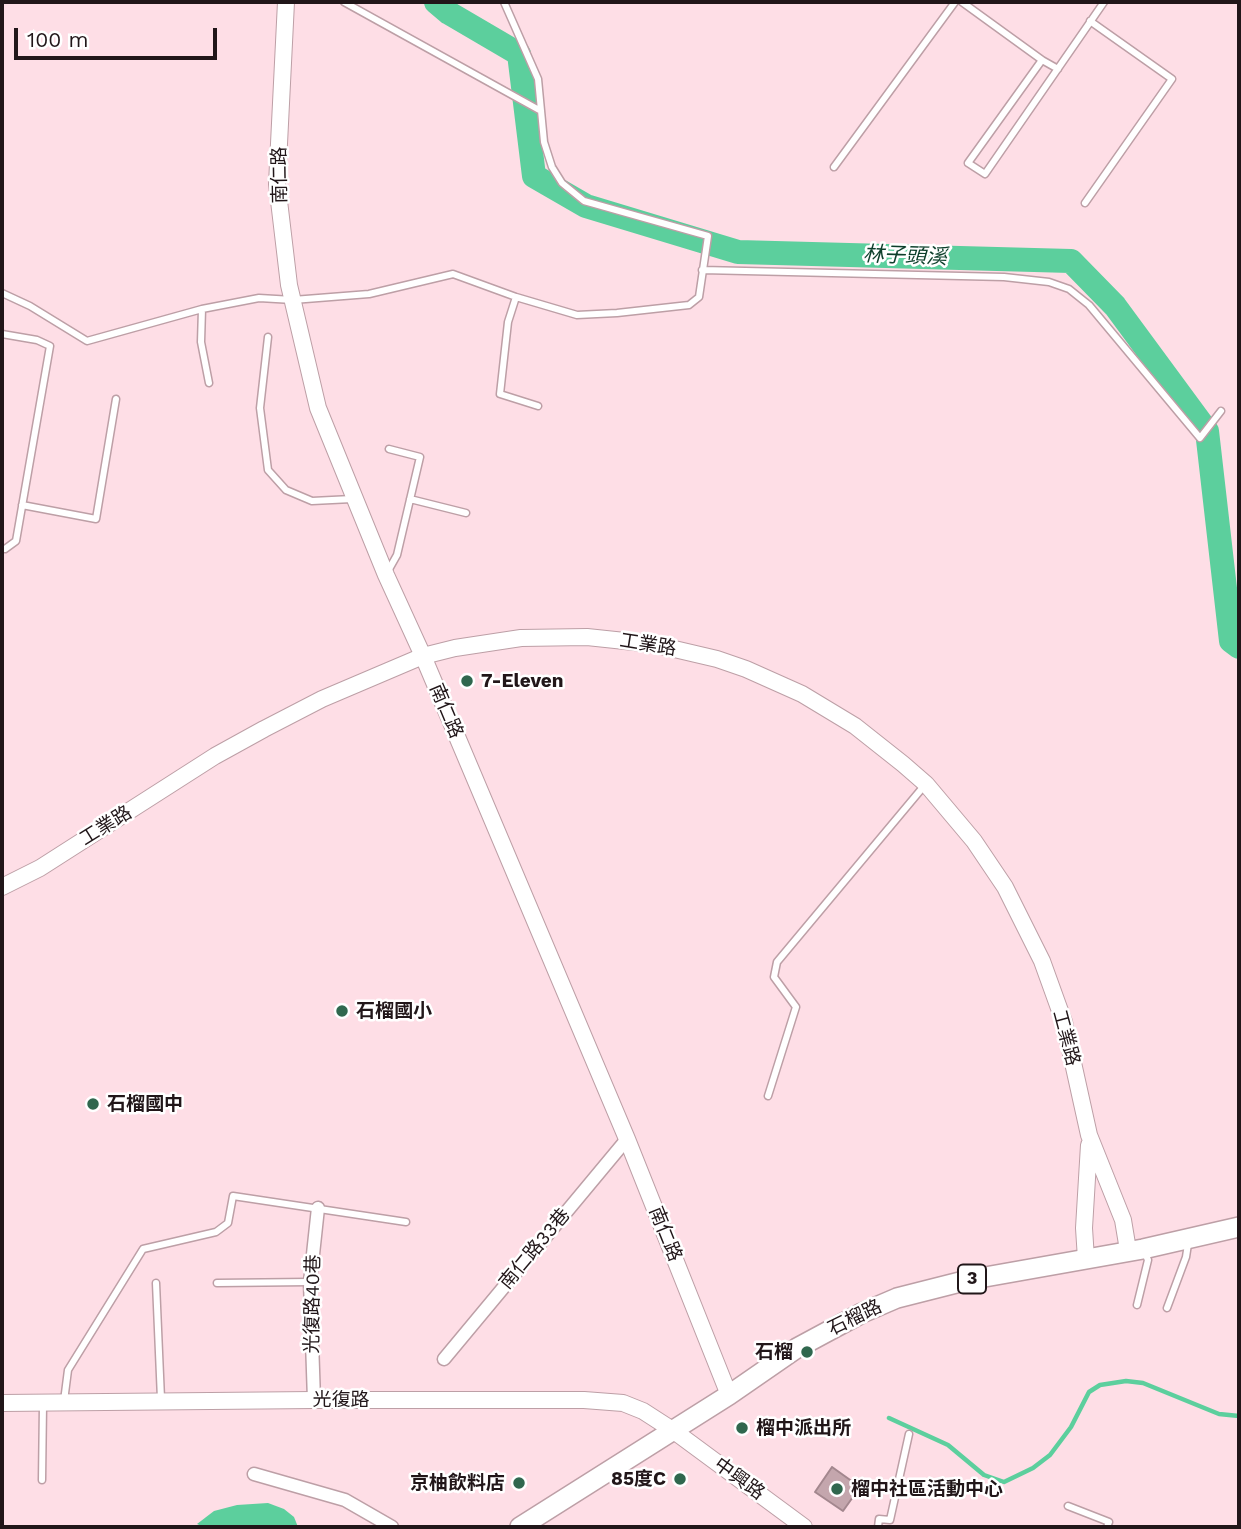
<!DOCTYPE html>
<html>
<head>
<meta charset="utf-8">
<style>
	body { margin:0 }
	#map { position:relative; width:1241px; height:1529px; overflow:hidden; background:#fedee6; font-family:"Work Sans",sans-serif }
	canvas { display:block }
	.frame { position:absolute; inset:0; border:4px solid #211619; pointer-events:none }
	.scale { position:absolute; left:14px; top:28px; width:203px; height:32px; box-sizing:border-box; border:4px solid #211619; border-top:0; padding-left:9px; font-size:21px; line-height:24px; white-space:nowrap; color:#211619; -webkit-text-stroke:5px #fff; paint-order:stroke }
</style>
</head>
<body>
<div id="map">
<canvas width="1241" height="1529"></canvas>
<div class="frame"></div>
<div class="scale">100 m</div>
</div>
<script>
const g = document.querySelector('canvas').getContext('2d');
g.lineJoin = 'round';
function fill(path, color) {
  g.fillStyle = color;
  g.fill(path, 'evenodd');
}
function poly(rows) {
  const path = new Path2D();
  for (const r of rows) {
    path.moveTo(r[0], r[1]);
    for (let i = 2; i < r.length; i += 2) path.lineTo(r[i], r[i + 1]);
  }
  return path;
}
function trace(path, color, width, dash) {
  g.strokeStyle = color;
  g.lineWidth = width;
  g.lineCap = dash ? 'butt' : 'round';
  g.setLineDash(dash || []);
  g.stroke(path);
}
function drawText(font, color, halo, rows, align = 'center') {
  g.font = font + ' "Work Sans","Noto Sans TC",sans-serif';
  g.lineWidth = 5;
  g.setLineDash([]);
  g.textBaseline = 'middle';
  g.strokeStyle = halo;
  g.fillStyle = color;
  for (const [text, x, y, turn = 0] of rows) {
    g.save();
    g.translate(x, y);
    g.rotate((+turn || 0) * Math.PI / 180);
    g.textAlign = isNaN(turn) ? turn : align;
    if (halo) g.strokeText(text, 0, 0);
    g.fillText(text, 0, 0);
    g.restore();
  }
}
const water = poly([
	[268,1503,284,1509,294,1517,298,1527,204,1527,197,1524,214,1511,237,1505]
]);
const stream = poly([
	[889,1418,948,1445,984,1475,1004,1482,1033,1468,1050,1455,1071,1427,1089,1392,1100,1385,1126,1381,1143,1383,1219,1414,1239,1416]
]);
const river = poly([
	[436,2,449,13,519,54,534,176,586,206,738,252,1071,261,1115,306,1207,431,1231,641,1239,647]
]);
const building = poly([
	[832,1467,860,1487,843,1511,815,1492,832,1467]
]);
const service = poly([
	[344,2,541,111],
	[962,2,1042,60],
	[1058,69,1042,60,968,163,985,174,1104,2],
	[834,167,955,2],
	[1085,203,1172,79,1090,21],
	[702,270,1004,277,1049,282,1069,289,1089,305,1200,438,1221,411],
	[2,293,30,306,87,341,202,309,259,298,293,300,369,294,453,274,516,297,577,315,617,313,689,305,699,297,708,236,584,201,562,183,552,167,544,142,538,79,504,2],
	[516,297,508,322,500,394,538,406],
	[202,309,201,342,209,383],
	[2,334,37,340,50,346,16,541,5,549,2,549],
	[268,337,260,408,268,470,286,490,312,501,352,499],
	[410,499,466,513],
	[22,505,96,519,116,399],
	[388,571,397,555,420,457,389,449],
	[768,1096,796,1007,774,977,777,962,924,786],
	[156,1283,161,1399],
	[217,1283,310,1282],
	[1137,1305,1148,1260,1145,1253],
	[1167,1308,1186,1257,1188,1244],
	[64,1401,68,1370,143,1249,216,1232,228,1223,233,1196,406,1222],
	[42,1480,43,1405],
	[1068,1506,1109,1522,1107,1527],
	[878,1527,879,1519,890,1520,909,1434]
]);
const minor = poly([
	[444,1359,627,1139],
	[314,1400,310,1282,318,1208],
	[254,1474,345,1500,392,1527]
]);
const tertiary = poly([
	[286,2,277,184,289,285,318,408,386,575,423,656,627,1139,729,1395],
	[2,887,40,868,215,756,264,729,322,699,423,656,455,648,521,638,587,637,653,644,717,659,746,669,802,694,855,726,903,764,926,784,974,841,1005,887,1042,961,1064,1022,1089,1135,1123,1220,1128,1250],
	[1086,1259,1084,1228,1089,1145],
	[2,1403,314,1400,584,1400,623,1403,643,1411,674,1431,804,1527]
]);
const primary = poly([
	[520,1527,729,1395,797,1348,862,1313,897,1298,968,1280,1143,1249,1239,1227]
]);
const markers = [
	[467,681,7,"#30674e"],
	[342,1011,7,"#30674e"],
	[93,1104,7,"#30674e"],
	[807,1352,7,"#30674e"],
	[742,1428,7,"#30674e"],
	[680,1479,7,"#30674e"],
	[519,1483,7,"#30674e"],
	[837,1489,7,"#30674e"]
];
const shields = [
	[972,1279,28]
];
const shieldNames = [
	["3",972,1279]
];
const streetNames = [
	["南仁路",280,175,-91],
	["工業路",648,645,9],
	["南仁路",446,711,67],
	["工業路",106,826,-32],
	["工業路",1066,1038,75],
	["南仁路",665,1234,68],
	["南仁路33巷",535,1249,-50],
	["光復路40巷",313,1304,-89],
	["石榴路",855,1318,-26],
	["光復路",341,1400],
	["中興路",739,1479,36]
];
const poiNames = [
	["7-Eleven",481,681],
	["石榴國小",356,1011],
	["石榴國中",107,1104],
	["石榴",793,1352,"right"],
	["榴中派出所",756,1428],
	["85度C",666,1479,"right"],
	["京柚飲料店",505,1483,"right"],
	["榴中社區活動中心",851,1489]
];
const waterNames = [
	["林子頭溪",905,256,2]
];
fill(water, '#5ccf9d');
trace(stream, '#5ccf9d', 4.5);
trace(river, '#5ccf9d', 24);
fill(building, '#c4a6ad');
trace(building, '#a3878e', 2);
trace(service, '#bd9fa6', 9);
trace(minor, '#bd9fa6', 15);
trace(tertiary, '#bd9fa6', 18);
trace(primary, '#bd9fa6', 22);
trace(service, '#fff', 6);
trace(minor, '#fff', 12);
trace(tertiary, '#fff', 16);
trace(primary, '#fff', 19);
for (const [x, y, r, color] of markers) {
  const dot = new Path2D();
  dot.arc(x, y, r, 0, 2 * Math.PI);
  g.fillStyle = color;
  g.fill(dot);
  trace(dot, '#fff', 2.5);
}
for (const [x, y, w] of shields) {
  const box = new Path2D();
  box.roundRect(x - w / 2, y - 14.5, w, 29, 5);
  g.fillStyle = '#fff';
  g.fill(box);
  trace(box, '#211619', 2);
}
drawText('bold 18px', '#211619', null, shieldNames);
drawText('19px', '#211619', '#fff', streetNames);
drawText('bold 19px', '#211619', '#fff', poiNames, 'left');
drawText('italic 21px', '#0d3f2b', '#fff', waterNames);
</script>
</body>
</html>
